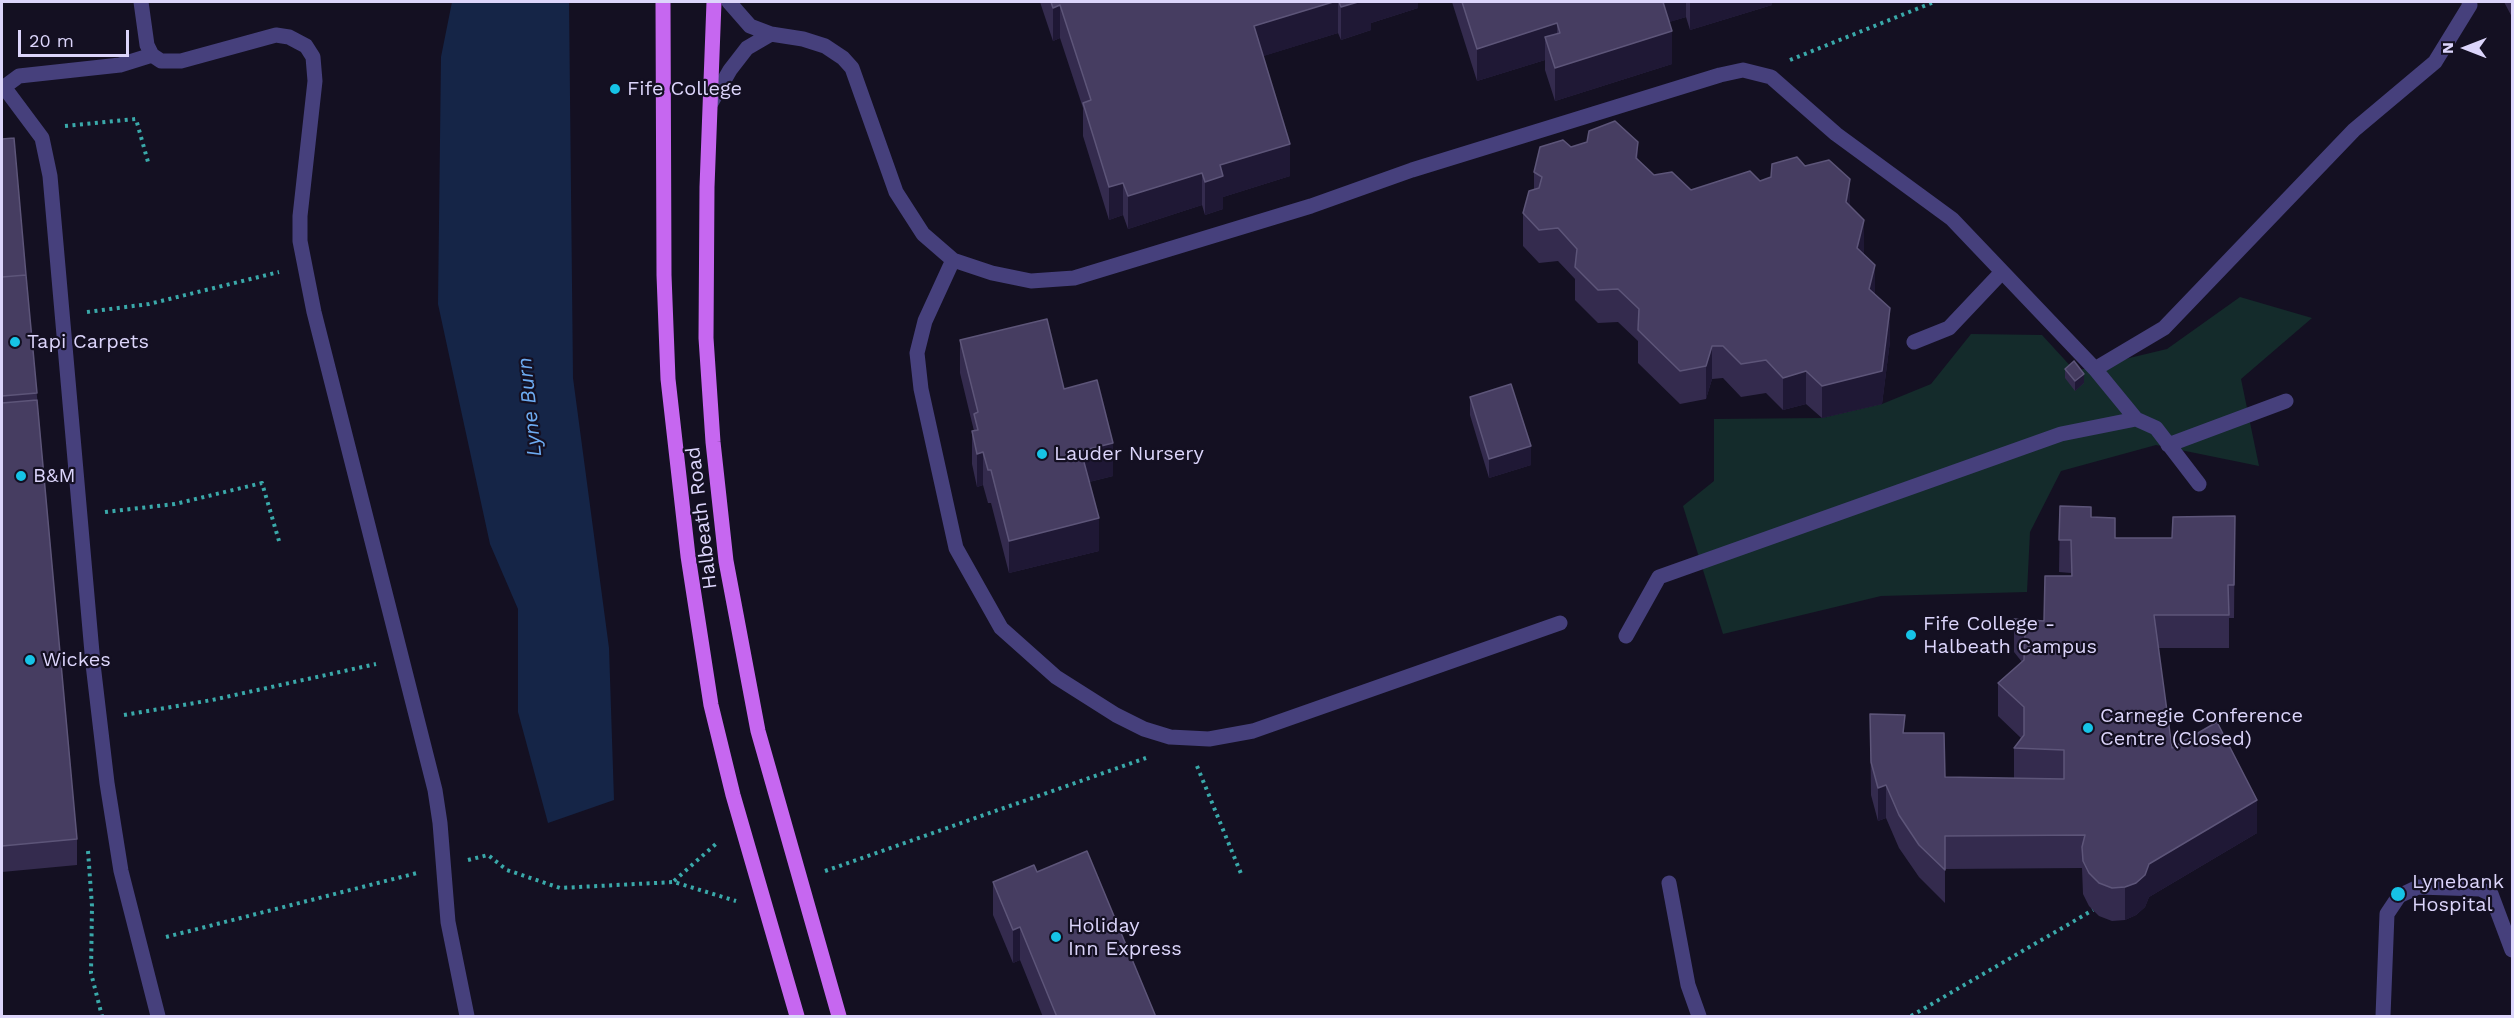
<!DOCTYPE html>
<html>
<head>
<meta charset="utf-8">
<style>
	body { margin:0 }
	#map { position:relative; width:2514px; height:1018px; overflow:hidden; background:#141022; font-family:"Work Sans",sans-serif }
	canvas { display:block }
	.frame { position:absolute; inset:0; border:3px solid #dcd5fb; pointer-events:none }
	.north { position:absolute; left:2436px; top:18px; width:60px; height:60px; -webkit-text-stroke:4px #141022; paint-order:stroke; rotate:270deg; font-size:16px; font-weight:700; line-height:24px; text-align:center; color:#dcd5fb }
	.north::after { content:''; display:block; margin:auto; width:21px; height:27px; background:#dcd5fb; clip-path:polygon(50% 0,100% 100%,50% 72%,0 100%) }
	.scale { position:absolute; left:18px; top:30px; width:111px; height:27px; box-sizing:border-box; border:3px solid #dcd5fb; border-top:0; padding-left:8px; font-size:18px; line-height:21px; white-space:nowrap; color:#dcd5fb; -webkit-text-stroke:4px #141022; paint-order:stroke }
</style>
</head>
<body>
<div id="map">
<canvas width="2514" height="1018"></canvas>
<div class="frame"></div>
<div class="north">N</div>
<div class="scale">20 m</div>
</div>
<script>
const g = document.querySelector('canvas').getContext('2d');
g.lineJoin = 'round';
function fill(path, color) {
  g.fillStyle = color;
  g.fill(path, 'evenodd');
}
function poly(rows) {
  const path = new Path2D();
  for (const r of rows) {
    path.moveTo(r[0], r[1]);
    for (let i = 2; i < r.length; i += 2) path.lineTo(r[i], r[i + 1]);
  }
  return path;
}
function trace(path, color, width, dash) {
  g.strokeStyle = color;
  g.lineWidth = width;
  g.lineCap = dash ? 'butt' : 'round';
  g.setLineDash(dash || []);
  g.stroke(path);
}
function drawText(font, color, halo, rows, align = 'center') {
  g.font = font + ' "Work Sans",sans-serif';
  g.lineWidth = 4.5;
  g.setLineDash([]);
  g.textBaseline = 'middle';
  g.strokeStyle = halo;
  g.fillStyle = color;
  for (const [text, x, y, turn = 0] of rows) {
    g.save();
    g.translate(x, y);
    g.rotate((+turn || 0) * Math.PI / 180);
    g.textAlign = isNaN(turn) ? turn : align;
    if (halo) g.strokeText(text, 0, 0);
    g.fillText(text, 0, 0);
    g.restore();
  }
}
const green = poly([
	[2240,297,2312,318,2241,379,2259,466,2156,445,2061,471,2030,532,2027,592,1881,596,1723,634,1683,506,1714,481,1714,419,1822,418,1882,404,1931,384,1971,334,2042,335,2075,371,2167,349]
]);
const water = poly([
	[452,2,569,2,573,378,609,648,614,800,548,823,518,712,518,609,490,544,438,304,441,57]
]);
const path = poly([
	[1790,60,1934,2],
	[65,126,136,119,148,162],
	[87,312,149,304,279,272],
	[105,512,175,504,262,483,279,541],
	[124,715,212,700,376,664],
	[1197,766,1242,876],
	[88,851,92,906,91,973,102,1016],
	[468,860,488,855,507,870,560,888,674,882,736,901],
	[825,871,1146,758],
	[674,881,718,842],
	[166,937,417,873],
	[1911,1016,2093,910]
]);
const service = poly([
	[141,2,147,45,152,55,161,61,181,61,276,35,289,37,306,46,313,57,315,81,300,216,300,241,314,312,435,790,440,823,448,922,467,1016],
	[729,2,750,26,771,34,803,39,825,46,843,58,852,68,896,192,923,234,953,260,992,273,1031,281,1074,278,1311,206,1412,170,1720,75,1743,70,1771,77,1836,134,1952,219,2095,369,2136,419],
	[152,55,120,65,19,76,4,87,42,138,50,176,93,664,107,783,121,871,158,1016],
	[711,103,730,70,747,48,771,34],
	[953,260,925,321,917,353,921,389,956,548,1001,628,1056,677,1116,715,1144,729,1170,737,1209,739,1253,731,1560,623],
	[1914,342,1949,328,2001,273],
	[2095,369,2164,328,2354,130,2435,62,2470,5,2469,2],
	[2168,445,2286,401],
	[1626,636,1659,577,2061,434,2136,419,2156,428,2199,484],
	[1669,883,1688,985,1699,1016],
	[2383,1016,2387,914,2399,896,2418,887,2480,889,2491,894,2512,950]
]);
const primary = poly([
	[663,2,664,275,668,379,688,556,711,705,733,795,797,1016],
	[714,2,707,187,706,338,713,442,726,561,758,731,839,1016]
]);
const wall = poly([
	[1040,2,1418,2,1418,8,1371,23,1371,30,1341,40,1338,33,1263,56,1290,176,1223,197,1223,209,1205,215,1202,205,1128,229,1123,215,1109,220,1083,136,1083,108,1060,38,1053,41],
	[1452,2,1772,2,1772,5,1690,30,1686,17,1669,22,1672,64,1555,101,1545,70,1545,60,1477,81],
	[2504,2,2512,2,2512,17],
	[2,139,26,275,77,839,77,865,2,872],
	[1571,147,1638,160,1654,175,1691,190,1760,181,1805,166,1850,206,1864,253,1864,254,1875,295,1890,341,1882,404,1822,418,1806,404,1783,410,1766,393,1741,397,1723,378,1712,379,1706,399,1680,404,1638,363,1638,341,1618,322,1598,323,1575,300,1575,279,1558,261,1539,263,1523,246,1523,213,1534,189,1534,172],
	[960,340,1064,389,1113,476,1089,482,1099,551,1009,573,991,503,988,503,983,485,977,487,972,464,972,431,974,431,960,373],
	[2065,369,2084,383,2075,391,2065,378],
	[1470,397,1531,465,1489,478,1470,415],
	[2060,506,2091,517,2115,538,2172,538,2235,516,2234,618,2229,618,2229,648,2158,648,2172,748,2257,833,2149,897,2145,907,2136,915,2125,920,2112,921,2099,916,2089,906,2083,894,2082,868,1945,869,1945,903,1919,877,1899,848,1886,818,1878,821,1871,795,1870,714,1905,733,1945,777,2014,778,2014,748,2021,738,1998,716,1998,683,2022,662,2014,652,2014,619,2044,621,2071,576,2071,573,2059,572],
	[1037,872,1156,1017,1043,1017,1020,960,1013,963,993,915,993,882]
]);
const shadedWall = poly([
	[1333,2,1338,2,1338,33,1254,59,1254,26],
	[1358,2,1418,2,1418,8,1371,23,1371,30,1341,40,1341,7],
	[1660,2,1686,2,1686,17,1660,25],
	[1690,2,1772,2,1772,5,1690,30],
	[1060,5,1060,38,1053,41,1053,8],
	[1557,23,1557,56,1545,37,1545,60,1477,81,1477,49],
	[1672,31,1672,64,1555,101,1555,68],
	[1638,142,1638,175,1636,158],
	[1290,144,1290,176,1223,197,1223,209,1205,215,1205,182,1220,165],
	[1202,173,1202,205,1128,229,1128,196],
	[1850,179,1850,212,1846,202],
	[1123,183,1123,215,1109,220,1109,187],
	[1864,220,1864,253,1857,281,1857,248],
	[1875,265,1875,298,1869,289],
	[1890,308,1890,341,1882,404,1822,418,1822,386],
	[1712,346,1712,379,1706,399,1706,366],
	[1806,371,1806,404,1783,410,1783,378],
	[2084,374,2084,383,2075,391,2075,381],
	[1113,443,1113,476,1081,484,1081,451],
	[1531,446,1531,465,1489,478,1489,459],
	[983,452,983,485,977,487,977,454],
	[1099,518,1099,551,1009,573,1009,541],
	[1886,785,1886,818,1878,821,1878,788],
	[2257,800,2257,833,2149,897,2145,907,2136,915,2125,920,2125,887,2149,864],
	[1020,927,1020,960,1013,963,1013,930]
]);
const building = poly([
	[1051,2,1333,2,1254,26,1290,144,1220,165,1223,176,1205,182,1202,173,1128,196,1123,183,1109,187,1083,103,1091,100,1060,5,1053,8,1051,2],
	[1339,2,1358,2,1341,7,1339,2],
	[1462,2,1663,2,1672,31,1555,68,1545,37,1560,33,1557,23,1477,49,1462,2],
	[1615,121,1638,142,1636,158,1654,175,1672,172,1691,190,1750,171,1760,181,1771,177,1772,164,1797,157,1805,166,1829,160,1850,179,1846,202,1864,220,1857,248,1875,265,1869,289,1890,308,1882,371,1822,386,1806,371,1783,378,1766,360,1741,364,1723,346,1712,346,1706,366,1680,371,1638,330,1639,309,1618,289,1598,290,1575,267,1577,249,1558,228,1539,230,1523,213,1529,191,1539,188,1542,177,1534,172,1540,147,1563,140,1571,147,1587,142,1589,131,1615,121],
	[14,138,26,275,2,277,2,139,14,138],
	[26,275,37,393,2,396,2,277,26,275],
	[1047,319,1064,389,1097,380,1113,443,1081,451,1099,518,1009,541,991,470,988,470,983,452,977,454,972,431,978,430,974,414,978,412,960,340,1047,319],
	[2074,361,2084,374,2075,381,2065,369,2074,361],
	[1511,384,1531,446,1489,459,1470,397,1511,384],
	[37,400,77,839,2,846,2,403,37,400],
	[2060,506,2091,507,2091,517,2115,518,2115,538,2172,538,2173,517,2235,516,2234,585,2228,585,2229,615,2154,615,2172,748,2217,722,2257,800,2149,864,2145,875,2136,883,2125,887,2112,888,2099,883,2089,873,2083,861,2082,847,2085,835,1945,836,1945,870,1919,845,1899,815,1886,785,1878,788,1871,762,1870,714,1905,715,1903,733,1944,733,1945,777,2064,779,2064,750,2014,748,2024,735,2024,707,1998,683,2024,660,2025,634,2014,619,2044,621,2045,576,2072,576,2071,540,2059,540,2060,506],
	[1087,851,1156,1017,1057,1017,1020,927,1013,930,993,882,1034,865,1037,872,1087,851]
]);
const markers = [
	[615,89,6,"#16c3e6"],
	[15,342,6,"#16c3e6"],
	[1042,454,6,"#16c3e6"],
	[21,476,6,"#16c3e6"],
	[1911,635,6,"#16c3e6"],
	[30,660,6,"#16c3e6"],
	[2088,728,6,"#16c3e6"],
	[2398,894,8,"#16c3e6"],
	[1056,937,6,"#16c3e6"]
];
const poiNames = [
	["Fife College",627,89],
	["Tapi Carpets",27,342],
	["Lauder Nursery",1054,454],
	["B&M",33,476],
	["Fife College -",1923,624],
	["Halbeath Campus",1923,647],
	["Wickes",42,660],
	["Carnegie Conference",2100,716],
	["Centre (Closed)",2100,739],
	["Lynebank",2412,882],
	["Hospital",2412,905],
	["Holiday",1068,926],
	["Inn Express",1068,949]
];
const streetNames = [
	["Halbeath Road",702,518,-97]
];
const waterNames = [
	["Lyne Burn",530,407,-96]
];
fill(green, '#142b2b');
fill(water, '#152547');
trace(path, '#3aa9aa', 4, [3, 4.5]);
trace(service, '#46407c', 15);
trace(primary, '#c667f0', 15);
fill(wall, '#342b4e');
fill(shadedWall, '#1f1835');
fill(building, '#463d61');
trace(building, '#5d5579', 1.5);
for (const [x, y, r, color] of markers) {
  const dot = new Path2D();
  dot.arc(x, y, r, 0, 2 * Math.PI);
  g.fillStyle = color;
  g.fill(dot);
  trace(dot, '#141022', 2);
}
drawText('20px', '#dcd5fb', '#141022', poiNames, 'left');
drawText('20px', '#dcd5fb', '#141022', streetNames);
drawText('italic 21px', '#6dabf1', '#141022', waterNames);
</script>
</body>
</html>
